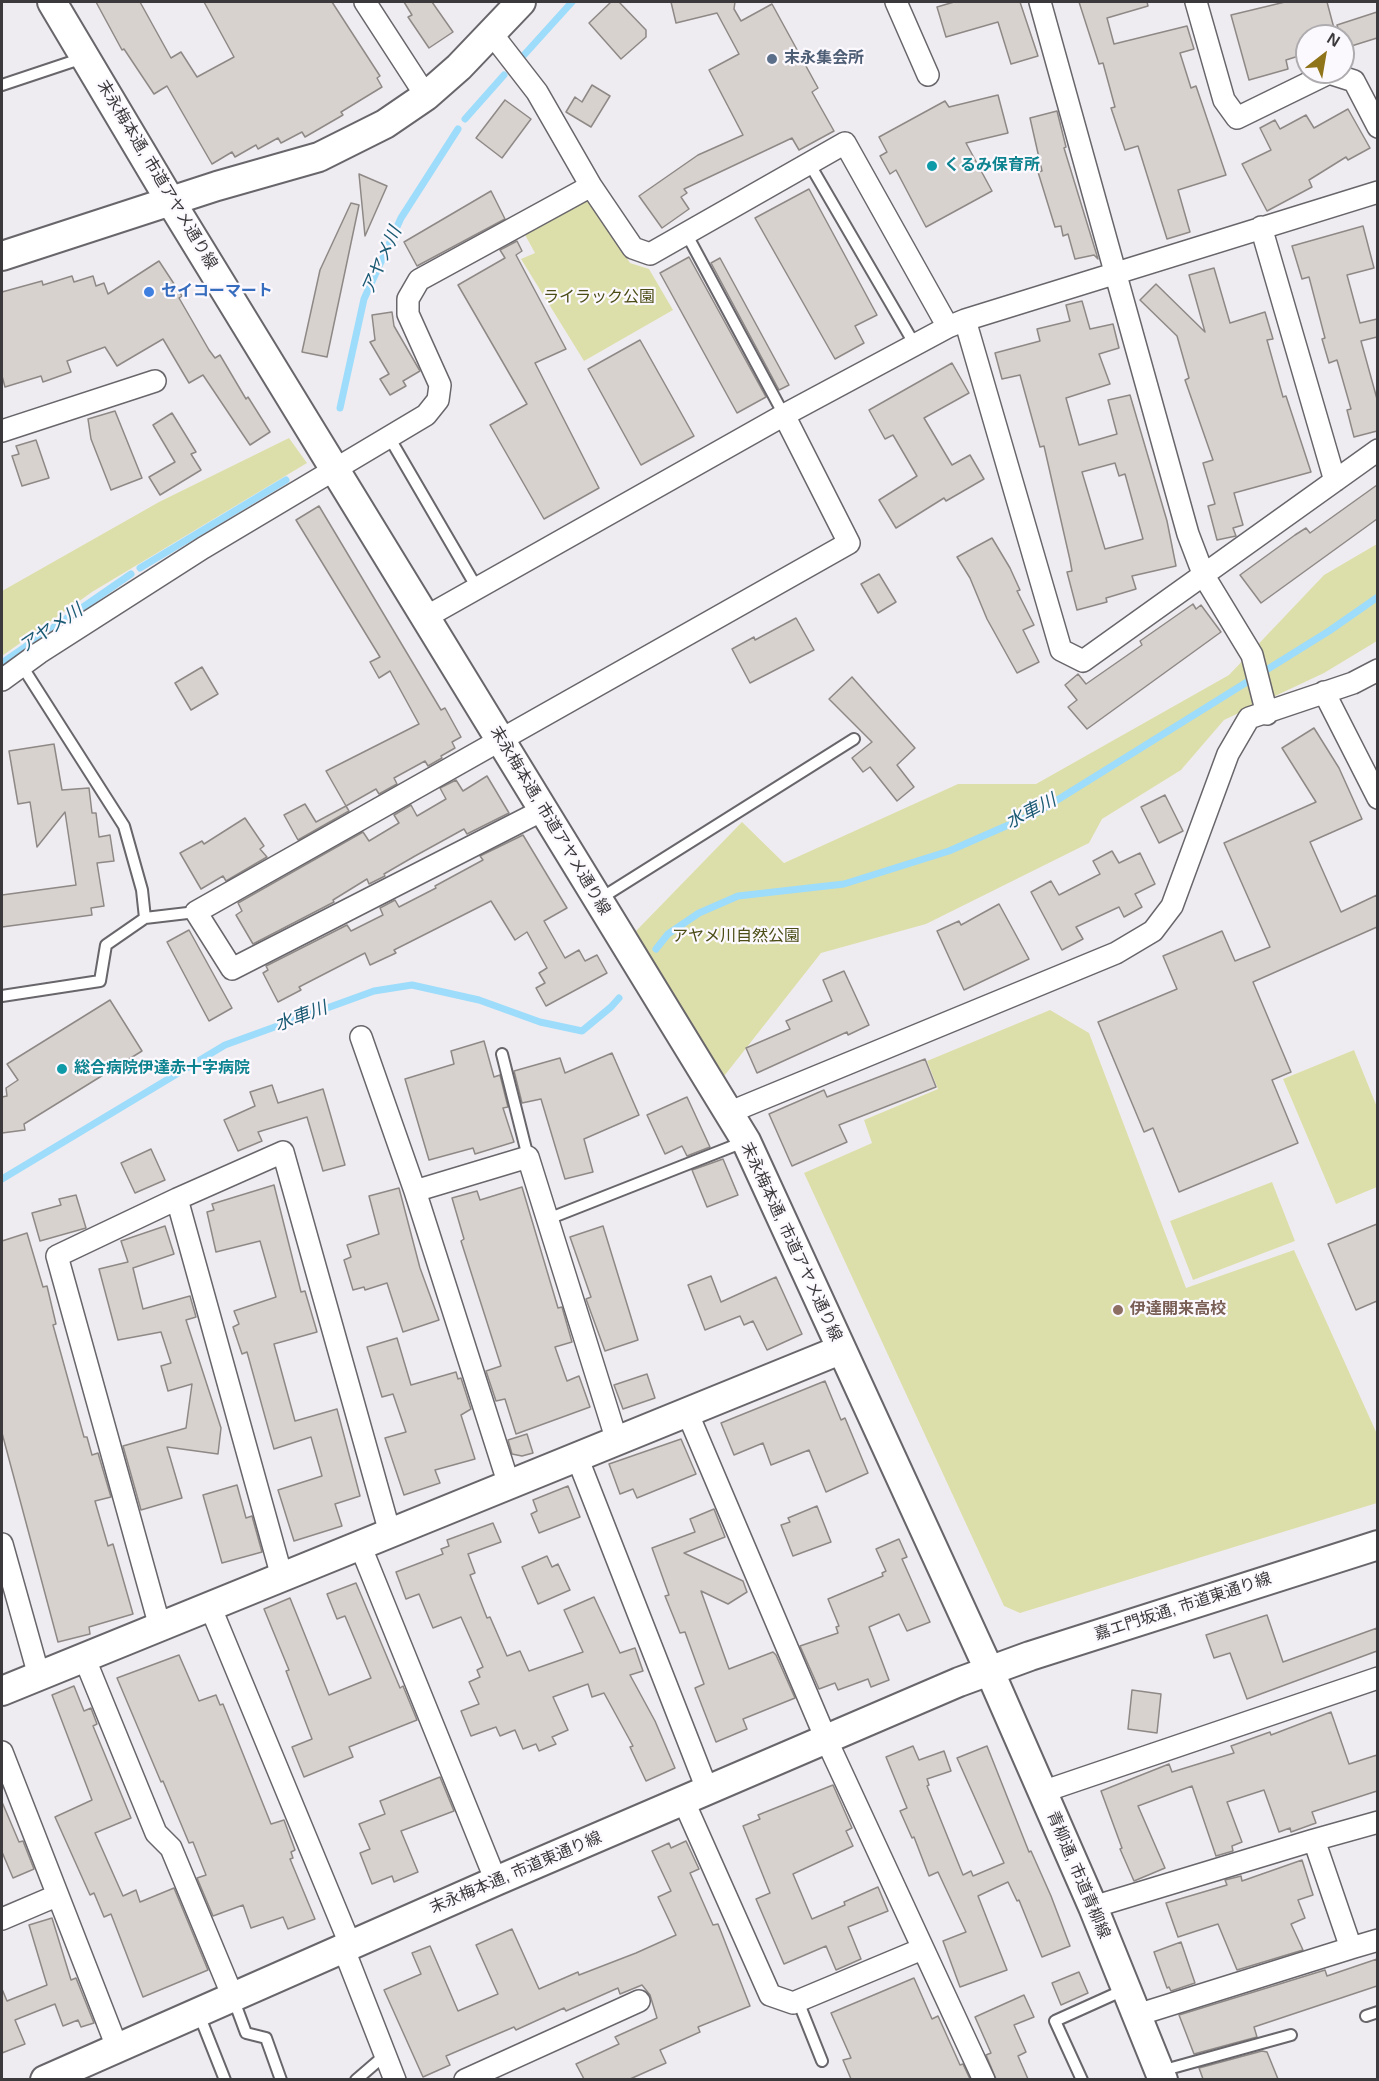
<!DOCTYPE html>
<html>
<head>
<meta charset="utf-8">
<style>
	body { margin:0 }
	#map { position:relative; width:1379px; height:2081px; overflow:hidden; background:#efecf1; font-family:Helvetica,sans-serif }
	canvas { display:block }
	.frame { position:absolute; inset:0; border:3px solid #3b393b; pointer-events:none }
	.north { position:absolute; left:1295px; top:24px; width:60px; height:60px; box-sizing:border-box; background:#fcf9fe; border:2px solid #afacb0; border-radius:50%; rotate:31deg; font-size:16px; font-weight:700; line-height:24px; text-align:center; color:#3b393b }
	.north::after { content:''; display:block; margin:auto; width:21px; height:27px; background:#90741a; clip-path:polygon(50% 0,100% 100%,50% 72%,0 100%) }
</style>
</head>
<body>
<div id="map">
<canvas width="1379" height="2081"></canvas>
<div class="frame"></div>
<div class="north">N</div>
</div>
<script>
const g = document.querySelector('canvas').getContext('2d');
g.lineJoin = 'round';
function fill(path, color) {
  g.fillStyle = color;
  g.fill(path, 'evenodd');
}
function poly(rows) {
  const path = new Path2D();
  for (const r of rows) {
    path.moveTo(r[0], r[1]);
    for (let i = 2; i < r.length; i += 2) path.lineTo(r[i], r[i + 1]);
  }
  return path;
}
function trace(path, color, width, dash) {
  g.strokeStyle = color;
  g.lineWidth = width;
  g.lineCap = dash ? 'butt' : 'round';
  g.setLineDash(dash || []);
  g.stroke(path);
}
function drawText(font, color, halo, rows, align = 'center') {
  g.font = font + ' Helvetica,"Noto Sans JP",sans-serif';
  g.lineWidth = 4.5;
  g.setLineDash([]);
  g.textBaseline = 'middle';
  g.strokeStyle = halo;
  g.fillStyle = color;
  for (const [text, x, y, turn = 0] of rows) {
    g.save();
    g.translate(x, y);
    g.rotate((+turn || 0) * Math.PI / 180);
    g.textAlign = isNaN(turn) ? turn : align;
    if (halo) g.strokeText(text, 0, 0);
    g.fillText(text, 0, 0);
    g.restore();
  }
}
const green = poly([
	[580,200,592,203,630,263,649,269,673,310,584,361,521,259,535,253,524,233],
	[289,438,307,463,92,592,2,656,2,591,159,502],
	[1377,544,1377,641,1324,673,1224,720,1181,770,1102,819,1089,843,926,924,821,953,721,1080,636,931,742,822,784,863,958,784,1036,784,1229,675,1324,575],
	[1050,1010,1089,1033,1186,1288,1294,1250,1377,1434,1377,1503,1020,1613,1004,1606,804,1173,872,1143,864,1120,938,1089,927,1061],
	[1354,1050,1377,1107,1377,1187,1336,1204,1283,1079],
	[1272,1182,1295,1241,1193,1280,1170,1221]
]);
const stream = poly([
	[524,55,572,2],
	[465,119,504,75],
	[340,408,364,299,401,218,458,129],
	[140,568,286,480],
	[2,663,131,574],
	[656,949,668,934,699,913,738,896,844,884,949,851,1038,812,1329,631,1378,597],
	[2,1179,225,1045,374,991,412,985,479,1000,540,1022,582,1031,611,1007,619,998]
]);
const building = poly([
	[96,2,140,2,171,58,181,52,197,77,234,57,204,2,332,2,380,76,377,78,382,87,341,112,343,115,305,137,302,132,281,143,278,138,258,149,256,145,235,157,232,152,212,164,167,86,154,94,124,49,122,50,96,2],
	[404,2,432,2,453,32,429,48,408,17,412,15,404,2],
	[611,2,619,2,646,30,646,37,621,59,589,23,611,2],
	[671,2,735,2,734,9,741,21,772,4,818,88,812,92,834,131,799,150,792,138,684,189,687,193,681,197,689,209,662,228,639,196,698,155,743,135,709,70,739,54,717,13,676,23,671,2],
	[954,2,1020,2,1038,56,1011,64,998,22,946,37,937,7,954,2],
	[1079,2,1147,2,1148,6,1107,18,1114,44,1187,26,1194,49,1180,53,1191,88,1196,86,1226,175,1178,190,1190,232,1167,239,1138,146,1125,150,1111,108,1115,107,1103,63,1099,64,1079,2],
	[1285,2,1327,2,1335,32,1307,36,1307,39,1301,41,1305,54,1286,60,1288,69,1249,80,1231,15,1285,2],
	[1377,12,1377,38,1345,48,1343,36,1340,36,1337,25,1377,12],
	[592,85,610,96,591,127,566,112,575,97,582,102,592,85],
	[998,95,1008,133,966,143,992,191,926,227,896,170,890,174,880,156,887,152,879,137,945,101,949,107,998,95],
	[505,100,531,119,502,158,476,138,505,100],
	[1348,109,1370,148,1348,160,1346,157,1309,180,1312,187,1267,211,1242,164,1271,150,1260,128,1275,120,1280,129,1306,115,1314,128,1348,109],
	[1057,111,1066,147,1064,148,1098,259,1094,255,1075,259,1068,234,1063,236,1061,226,1055,227,1038,172,1042,171,1030,118,1057,111],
	[359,174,387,186,365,236,359,174],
	[809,189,877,315,855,326,864,343,835,359,755,218,809,189],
	[491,191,505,219,417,266,404,242,491,191],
	[351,203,359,205,327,357,302,352,320,270,351,203],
	[1363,226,1374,268,1347,275,1360,323,1377,319,1377,337,1361,341,1377,399,1377,431,1354,437,1347,410,1351,409,1337,360,1329,363,1322,339,1325,338,1309,277,1302,279,1292,246,1363,226],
	[517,241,522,251,516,255,566,349,535,363,599,488,544,519,490,425,527,404,458,285,505,258,500,250,517,241],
	[689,257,766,397,737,413,660,273,689,257],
	[720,258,789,385,779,390,711,263,720,258],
	[159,261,182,296,179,298,209,350,215,358,220,355,246,399,248,397,270,432,250,445,203,375,189,383,163,339,117,366,105,347,67,361,71,372,43,382,41,376,5,387,2,376,2,292,42,281,43,285,72,276,74,282,93,276,96,286,104,283,108,294,159,261],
	[1214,268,1230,323,1265,312,1273,339,1267,340,1283,397,1286,396,1311,472,1234,493,1243,525,1233,528,1236,536,1217,540,1208,506,1215,504,1203,463,1213,460,1185,380,1189,378,1177,336,1140,300,1156,284,1205,332,1189,275,1214,268],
	[1082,301,1090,329,1113,324,1119,348,1099,354,1110,384,1066,398,1079,445,1117,434,1108,400,1130,395,1167,521,1176,566,1132,576,1136,589,1106,598,1107,602,1077,610,1067,572,1072,571,1070,560,1044,446,1040,447,1020,375,1002,379,995,353,1040,341,1037,329,1070,321,1066,305,1082,301],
	[1115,463,1119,476,1125,474,1143,539,1105,549,1082,472,1115,463],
	[392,312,394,326,420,371,403,381,406,386,390,395,380,379,389,374,370,342,375,340,372,315,392,312],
	[640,340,694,436,641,465,588,369,640,340],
	[952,363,969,393,924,418,952,465,970,455,984,479,946,501,944,498,896,528,879,500,917,476,893,435,885,439,869,410,952,363],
	[115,411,142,478,111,490,91,439,88,419,115,411],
	[172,413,196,452,191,454,201,470,160,495,149,477,175,462,153,425,172,413],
	[36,440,49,478,22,486,12,456,19,454,16,446,36,440],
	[1377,485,1377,519,1261,603,1240,575,1295,535,1306,528,1310,533,1377,485],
	[319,506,441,710,445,708,461,737,452,742,455,748,441,756,442,758,428,766,425,761,394,778,397,784,379,794,376,789,346,806,349,811,298,840,284,815,305,804,316,822,346,806,326,771,419,724,390,671,379,678,370,662,380,657,296,520,319,506],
	[992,538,1010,568,1020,590,1017,591,1034,625,1023,630,1039,662,1017,673,987,619,970,578,957,557,992,538],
	[879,574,896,602,878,613,861,584,879,574],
	[1193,604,1196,609,1201,605,1221,632,1087,729,1068,707,1077,700,1065,685,1078,674,1086,684,1142,645,1140,641,1193,604],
	[796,618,814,650,750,683,732,649,754,637,755,640,796,618],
	[202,667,218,694,191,710,175,683,202,667],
	[852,677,915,748,897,765,914,787,897,801,870,767,863,772,852,758,872,742,829,699,852,677],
	[1314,728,1339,768,1362,819,1310,842,1341,912,1377,895,1377,927,1253,982,1291,1072,1272,1080,1298,1143,1179,1192,1153,1128,1144,1132,1098,1022,1177,989,1163,956,1222,931,1235,961,1270,947,1224,843,1316,802,1282,748,1314,728],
	[54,744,62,790,89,788,92,813,96,813,99,837,110,835,114,861,97,863,104,906,91,908,92,915,2,927,2,895,76,885,65,812,37,847,30,802,18,804,9,751,54,744],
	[487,776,509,813,467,834,464,829,415,856,384,874,385,876,369,884,367,879,333,900,334,902,253,944,236,915,242,911,238,903,363,832,369,841,399,823,394,815,411,805,417,816,446,799,440,788,456,780,463,791,487,776],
	[1165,795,1183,831,1159,843,1141,807,1165,795],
	[245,818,264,846,260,849,267,857,226,881,223,876,201,889,180,853,202,841,204,844,245,818],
	[523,835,567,908,544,921,565,958,579,950,585,961,597,955,607,973,546,1006,536,988,545,983,539,973,547,968,527,932,515,940,491,901,394,950,396,953,370,965,365,953,299,987,301,990,278,1002,263,973,268,970,266,966,347,925,351,931,383,915,380,908,395,900,399,907,436,888,435,886,483,860,480,856,523,835],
	[1112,851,1119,863,1140,853,1155,884,1135,894,1142,907,1124,917,1119,907,1076,927,1083,939,1062,950,1031,892,1051,881,1059,895,1100,874,1093,861,1112,851],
	[999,904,1029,959,964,990,937,931,959,921,961,925,999,904],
	[189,930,232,1008,209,1021,167,942,189,930],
	[844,971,869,1025,848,1035,847,1032,757,1073,746,1048,790,1029,786,1021,832,1001,823,980,844,971],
	[110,1000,142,1051,24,1124,25,1130,2,1133,2,1097,7,1096,6,1088,18,1080,7,1064,110,1000],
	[484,1041,494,1077,500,1075,508,1107,503,1108,514,1142,475,1154,473,1148,429,1160,405,1079,454,1064,451,1051,484,1041],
	[612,1053,639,1115,584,1139,593,1172,565,1179,541,1099,522,1103,514,1071,560,1058,565,1073,612,1053],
	[925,1059,936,1087,839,1125,847,1142,792,1166,769,1114,824,1090,827,1097,925,1059],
	[272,1085,278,1103,323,1089,345,1165,323,1171,307,1117,258,1132,262,1141,238,1151,224,1120,255,1106,250,1092,272,1085],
	[687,1097,710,1147,687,1156,682,1146,665,1154,647,1115,687,1097],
	[151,1149,165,1180,135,1193,121,1163,151,1149],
	[723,1159,738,1195,707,1207,692,1170,723,1159],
	[274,1185,301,1292,305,1291,317,1332,274,1344,295,1421,337,1409,360,1496,335,1504,342,1526,294,1541,278,1490,322,1476,311,1437,274,1449,247,1352,242,1354,233,1327,239,1324,234,1311,276,1297,260,1241,216,1252,207,1212,214,1210,212,1204,274,1185],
	[522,1187,558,1308,562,1307,572,1342,555,1347,567,1381,579,1376,590,1407,516,1434,505,1399,496,1401,486,1371,501,1366,461,1241,464,1239,452,1198,477,1191,480,1200,522,1187],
	[399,1188,420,1268,439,1320,403,1332,387,1283,365,1290,364,1287,353,1290,344,1260,351,1257,347,1245,379,1234,369,1196,399,1188],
	[76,1195,86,1228,40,1241,32,1213,61,1205,59,1199,76,1195],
	[1377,1224,1377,1301,1356,1310,1328,1244,1377,1224],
	[165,1226,174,1254,133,1268,143,1309,190,1296,196,1317,186,1320,221,1428,218,1454,167,1447,182,1498,141,1510,123,1446,186,1428,192,1384,168,1391,161,1366,171,1363,161,1332,118,1340,99,1269,128,1262,121,1241,165,1226],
	[603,1226,638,1340,605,1351,586,1299,591,1297,570,1237,603,1226],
	[27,1233,43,1287,47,1286,56,1324,53,1325,84,1437,87,1437,92,1455,98,1453,111,1497,95,1501,108,1546,113,1544,133,1614,89,1627,90,1634,58,1642,2,1433,2,1241,27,1233],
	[711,1276,721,1302,776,1277,802,1334,767,1350,753,1321,744,1325,740,1316,705,1330,688,1285,711,1276],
	[397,1338,411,1385,456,1372,458,1379,461,1378,471,1409,461,1415,475,1459,435,1470,440,1483,404,1495,385,1438,406,1432,393,1394,382,1397,367,1347,397,1338],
	[647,1374,655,1398,623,1409,614,1385,647,1374],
	[825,1381,841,1420,845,1418,868,1473,826,1492,809,1450,771,1465,763,1443,734,1455,721,1423,825,1381],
	[527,1434,533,1453,522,1456,512,1454,508,1440,527,1434],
	[681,1439,696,1474,637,1498,633,1489,620,1494,609,1464,681,1439],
	[237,1485,246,1518,252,1516,262,1552,222,1563,203,1495,237,1485],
	[568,1486,580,1517,539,1533,531,1514,537,1511,533,1500,568,1486],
	[817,1506,831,1542,793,1556,781,1525,790,1522,788,1518,817,1506],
	[714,1509,725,1537,684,1553,743,1581,747,1592,728,1604,701,1591,729,1669,773,1652,776,1655,795,1698,743,1719,747,1729,716,1742,695,1688,704,1684,685,1632,680,1633,665,1596,669,1595,652,1548,695,1532,690,1519,714,1509],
	[493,1523,501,1542,468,1554,475,1573,470,1575,487,1618,490,1617,507,1656,520,1651,529,1671,583,1652,564,1610,594,1597,620,1653,635,1648,643,1671,630,1675,655,1721,675,1768,646,1781,630,1747,633,1746,604,1693,592,1697,588,1684,553,1697,568,1730,552,1737,556,1744,539,1751,536,1744,523,1749,515,1730,500,1736,496,1727,471,1736,461,1711,479,1704,469,1682,480,1677,477,1670,483,1667,461,1617,433,1628,419,1594,406,1599,396,1572,443,1554,441,1549,449,1546,447,1540,493,1523],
	[899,1539,907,1557,902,1559,930,1622,907,1631,899,1614,869,1627,889,1680,871,1687,868,1679,838,1690,835,1683,819,1689,800,1646,838,1633,836,1627,839,1626,828,1599,883,1576,882,1573,886,1571,876,1549,899,1539],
	[547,1556,552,1567,558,1564,570,1590,538,1604,522,1567,547,1556],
	[356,1583,400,1688,403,1686,417,1720,349,1747,353,1757,304,1777,292,1747,312,1739,286,1671,289,1670,264,1609,290,1598,329,1695,371,1678,345,1616,337,1619,327,1594,356,1583],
	[1267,1615,1283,1662,1377,1628,1377,1651,1247,1699,1230,1653,1214,1658,1206,1635,1267,1615],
	[179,1655,199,1701,216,1695,220,1705,223,1704,271,1824,284,1820,295,1850,291,1852,293,1858,290,1859,315,1919,288,1929,283,1917,251,1928,243,1905,213,1916,197,1878,206,1875,193,1842,189,1843,163,1781,161,1782,117,1678,179,1655],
	[74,1686,84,1711,91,1708,97,1724,93,1726,131,1818,95,1833,123,1896,136,1890,140,1902,174,1888,208,1970,143,1997,111,1914,104,1917,94,1893,90,1895,55,1817,92,1800,52,1695,74,1686],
	[1132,1690,1161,1694,1157,1733,1128,1729,1132,1690],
	[1331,1712,1349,1764,1377,1755,1377,1791,1312,1812,1316,1823,1291,1832,1290,1828,1279,1832,1264,1790,1227,1802,1242,1842,1232,1846,1233,1851,1216,1856,1192,1786,1138,1806,1165,1868,1134,1881,1120,1849,1122,1848,1101,1791,1169,1764,1172,1772,1234,1753,1231,1746,1270,1732,1271,1735,1331,1712],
	[913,1746,919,1760,944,1751,951,1771,927,1779,929,1785,927,1786,963,1875,971,1871,973,1876,1004,1863,957,1758,987,1746,1029,1852,1031,1851,1051,1896,1070,1946,1042,1957,1019,1900,1017,1901,1008,1882,978,1896,1007,1970,960,1987,943,1941,966,1932,938,1872,929,1876,914,1837,912,1838,900,1811,907,1808,886,1757,913,1746],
	[440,1777,454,1811,401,1831,418,1872,394,1882,392,1876,372,1884,360,1853,370,1849,359,1824,385,1814,380,1801,440,1777],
	[833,1785,852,1828,846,1831,853,1846,793,1874,812,1919,845,1905,844,1902,878,1887,888,1911,848,1927,861,1959,836,1970,826,1946,784,1964,756,1899,770,1893,743,1826,760,1819,758,1815,833,1785],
	[2,1802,19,1842,23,1841,34,1869,13,1878,2,1852,2,1802],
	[686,1841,699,1869,690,1873,713,1925,718,1924,750,2006,698,2027,700,2032,660,2050,666,2063,630,2079,584,2079,576,2064,619,2044,615,2037,657,2018,650,1995,642,1985,620,1994,618,1988,566,2011,564,2008,516,2030,514,2027,446,2056,450,2065,423,2077,384,1990,421,1974,412,1953,430,1946,458,2011,498,1994,476,1945,512,1929,539,1989,578,1972,579,1975,636,1953,676,1935,658,1897,671,1891,652,1851,669,1843,671,1848,686,1841],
	[1302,1860,1313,1895,1298,1900,1305,1918,1291,1924,1303,1950,1237,1970,1218,1924,1178,1937,1166,1903,1227,1885,1225,1880,1241,1876,1242,1881,1302,1860],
	[52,1918,71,1980,76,1978,94,2023,81,2027,78,2020,63,2026,55,2004,15,2020,25,2044,2,2053,2,1989,7,2001,47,1985,29,1925,52,1918],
	[1181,1942,1195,1983,1171,1991,1169,1987,1167,1988,1154,1952,1181,1942],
	[1377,1959,1377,1986,1254,2027,1257,2037,1194,2054,1179,2015,1325,1970,1327,1976,1377,1959],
	[1079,1972,1088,1993,1061,2005,1052,1983,1079,1972],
	[914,1978,932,2019,938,2016,960,2065,963,2064,970,2079,851,2079,843,2060,851,2058,831,2013,914,1978],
	[1024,1995,1034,2017,1014,2025,1026,2052,1018,2056,1028,2079,996,2079,986,2055,991,2053,975,2017,1024,1995],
	[1262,2051,1267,2052,1278,2079,1203,2079,1199,2068,1262,2051]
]);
const lane = poly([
	[2,85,83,58],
	[809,163,915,345],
	[686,233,784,415],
	[389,437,477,588],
	[598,900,854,739],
	[145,918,196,912],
	[2,996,100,981,106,945,145,918,142,890,124,826,22,666],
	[502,1054,528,1157],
	[548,1219,746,1141],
	[233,1998,246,2033,266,2038,281,2080],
	[798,2001,822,2061],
	[198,2012,225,2080],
	[1366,2016,1378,2012],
	[1161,2071,1291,2035],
	[356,2080,385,2055],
	[1082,2080,1055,2021,1126,1989]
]);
const street = poly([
	[365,2,426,96],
	[896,2,928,75],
	[1040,2,1188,534,1204,576,1252,655,1267,714],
	[1196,2,1224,100,1237,118,1329,73,1354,81,1378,127],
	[492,34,537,92,591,186],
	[1261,227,1335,481],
	[965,320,1061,650,1083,661,1378,450],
	[2,431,155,381],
	[426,617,784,415,948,327,965,320,1378,192],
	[2,680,39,653,203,548,426,415,438,400,440,385,408,314,408,299,419,280,591,186,633,248,650,254,845,143,948,327],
	[1324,692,1378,798],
	[543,810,232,969,196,912,849,543,784,415],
	[361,1037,415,1191,509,1485],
	[728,1113,1116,953,1153,931,1172,906,1228,754,1249,718,1353,683,1378,670],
	[415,1191,528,1157,617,1441],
	[687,1412,826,1739,984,2080],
	[577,1457,707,1789],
	[2,1544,39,1676],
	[360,1545,496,1881],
	[282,1577,177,1199,283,1152,390,1533],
	[210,1606,350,1944],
	[160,1627,57,1256,177,1199],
	[84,1657,156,1833,171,1848,233,1997],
	[2,1752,117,2047],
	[1042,1792,1378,1678],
	[684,1802,770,1995,793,2003,922,1949],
	[1314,1840,1378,1822],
	[1093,1907,1314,1840,1351,1948,1137,2015],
	[2,1919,56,1896],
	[343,1947,395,2080],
	[1351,1948,1378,1940],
	[465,2080,639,2001]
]);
const secondary = poly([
	[52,2,171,202,746,1141,990,1672,1093,1907,1163,2080],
	[2,256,217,186,319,157,385,124,426,96,459,67,521,2],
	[2,1691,840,1350],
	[45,2080,496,1881,959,1682,1030,1656,1378,1545]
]);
const markers = [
	[772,59,6,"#5c6f8a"],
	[932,166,6,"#0f9aa8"],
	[149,292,6,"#3f7fe0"],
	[62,1069,6,"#0f9aa8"],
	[1118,1310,6,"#8d6e63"]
];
const serviceNames = [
	["末永集会所",784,59]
];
const cultureNames = [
	["くるみ保育所",944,166],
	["総合病院伊達赤十字病院",74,1069]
];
const streetNames = [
	["末永梅本通, 市道アヤメ通り線",157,175,59],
	["末永梅本通, 市道アヤメ通り線",550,821,59],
	["末永梅本通, 市道アヤメ通り線",791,1242,65],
	["嘉エ門坂通, 市道東通り線",1183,1607,-18],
	["末永梅本通, 市道東通り線",516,1873,-23],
	["青柳通, 市道青柳線",1078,1875,67]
];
const shopNames = [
	["セイコーマート",161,292]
];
const parkNames = [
	["ライラック公園",599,298],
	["アヤメ川自然公園",736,937]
];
const educationNames = [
	["伊達開来高校",1130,1310]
];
const waterNames = [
	["アヤメ川",382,261,-66],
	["アヤメ川",51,629,-34],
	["水車川",1031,812,-27],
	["水車川",301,1017,-20]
];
fill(green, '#dddfab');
trace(stream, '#9ddcfa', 7);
fill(building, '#d7d2ce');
trace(building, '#8e8986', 1.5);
trace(lane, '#69666b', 14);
trace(street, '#69666b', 24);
trace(secondary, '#69666b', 32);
trace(lane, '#fff', 10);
trace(street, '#fff', 21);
trace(secondary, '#fff', 28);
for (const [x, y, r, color] of markers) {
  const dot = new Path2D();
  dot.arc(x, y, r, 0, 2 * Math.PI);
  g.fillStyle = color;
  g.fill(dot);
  trace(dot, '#fcf9fe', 2);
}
drawText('bold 16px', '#4e5e75', '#fcf9fe', serviceNames, 'left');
drawText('bold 16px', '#0d838f', '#fcf9fe', cultureNames, 'left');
drawText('16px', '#3b393b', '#fcf9fe', streetNames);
drawText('bold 16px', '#366cbe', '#fcf9fe', shopNames, 'left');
drawText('16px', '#4c4d16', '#fcf9fe', parkNames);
drawText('bold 16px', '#785e54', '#fcf9fe', educationNames, 'left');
drawText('italic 18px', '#1a5a73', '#fcf9fe', waterNames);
</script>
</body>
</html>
